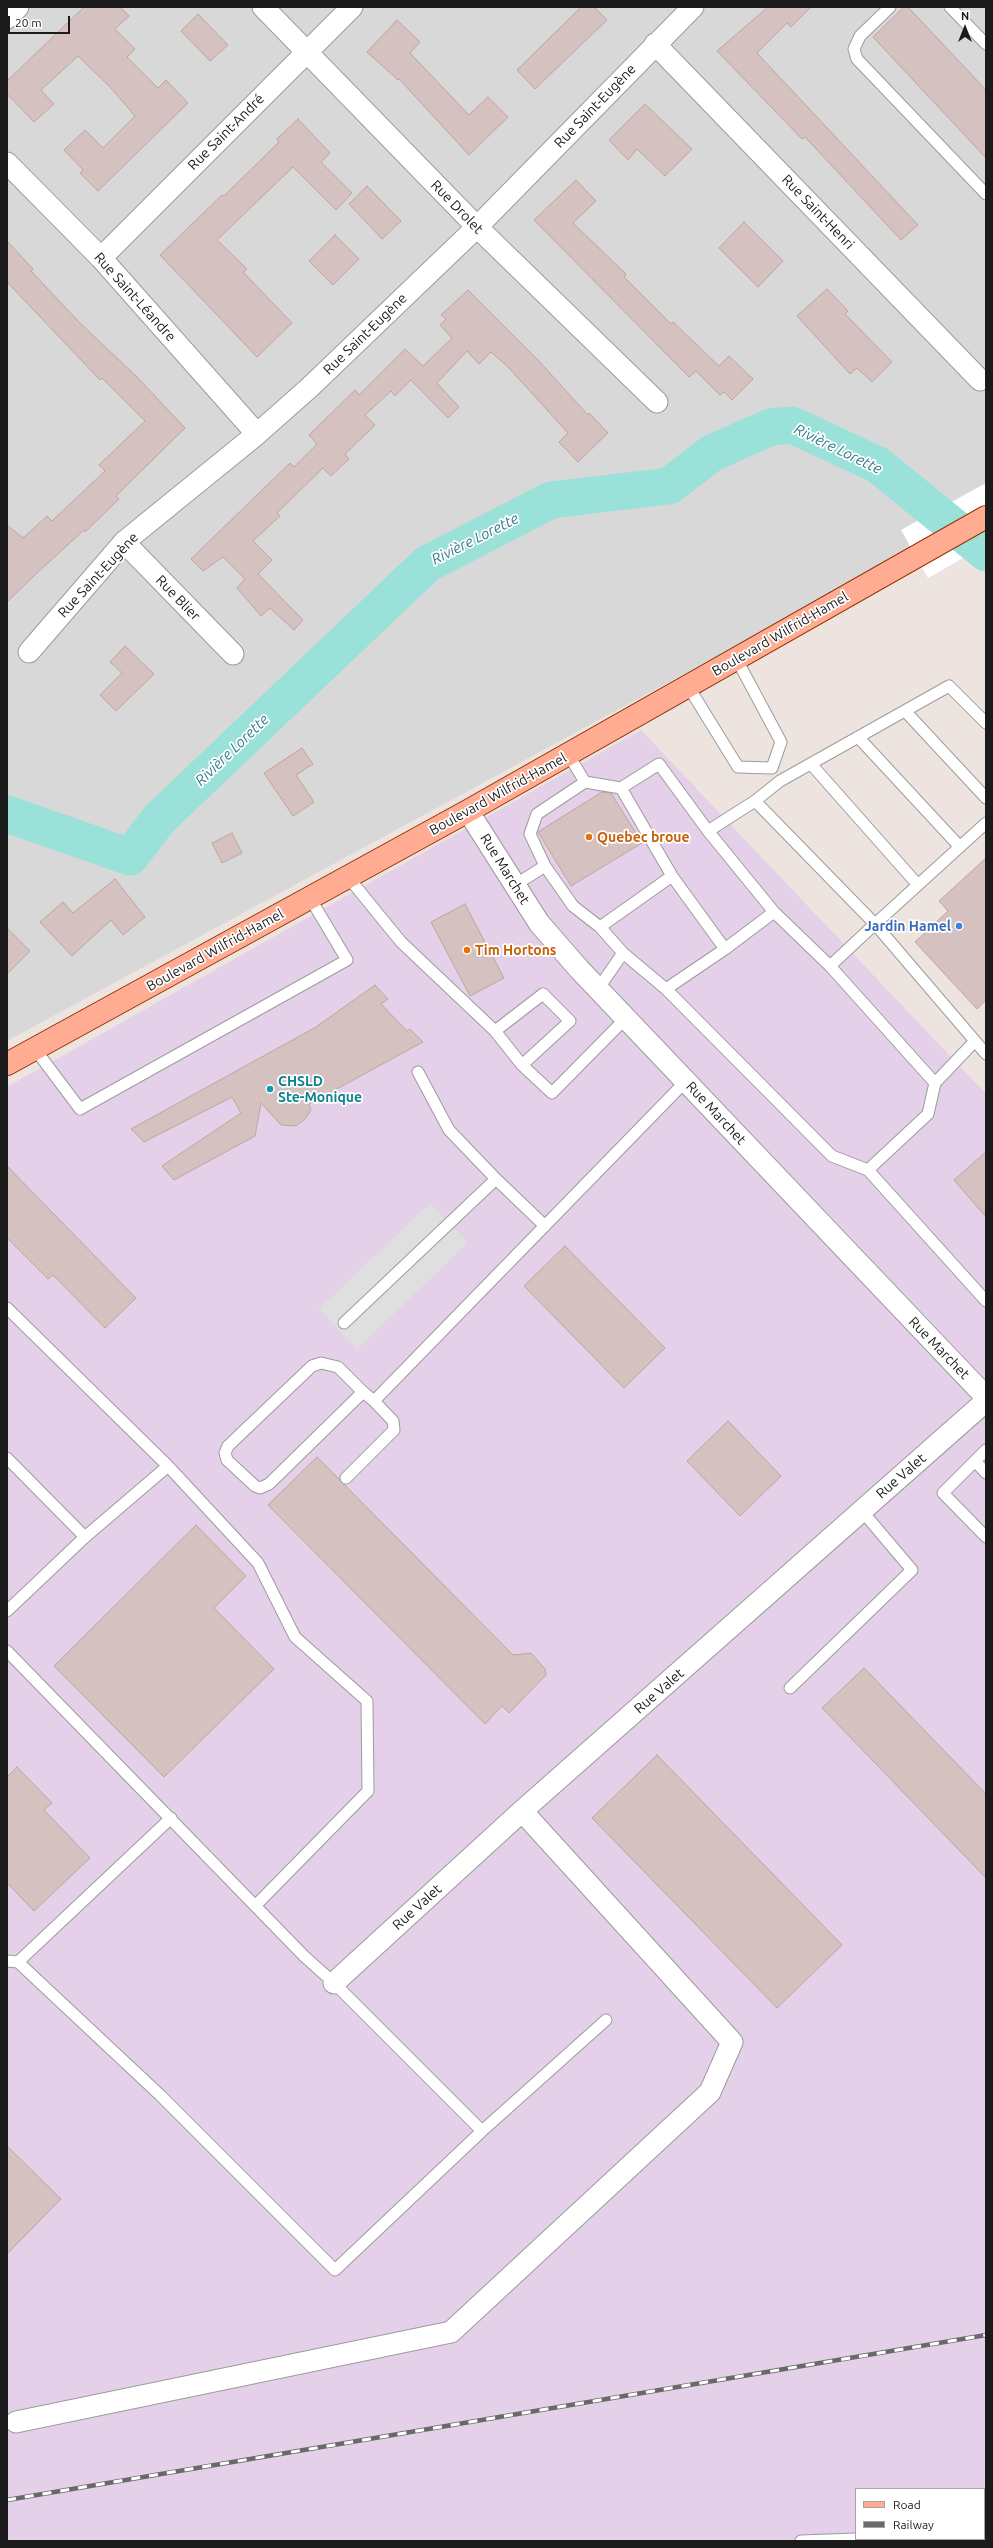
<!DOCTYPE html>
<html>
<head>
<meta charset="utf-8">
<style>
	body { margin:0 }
	#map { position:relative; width:993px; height:2548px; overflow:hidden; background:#eee4df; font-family:Ubuntu,sans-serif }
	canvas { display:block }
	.frame { position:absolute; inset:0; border:8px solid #1b1b1b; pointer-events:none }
	.legend { position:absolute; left:855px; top:2488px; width:130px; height:52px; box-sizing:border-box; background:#fff; border:1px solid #a4a4a4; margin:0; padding:5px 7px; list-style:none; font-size:12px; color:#1b1b1b }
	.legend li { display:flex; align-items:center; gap:8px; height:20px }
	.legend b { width:20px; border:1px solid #a4a4a4 }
	.north { position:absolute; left:945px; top:8px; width:40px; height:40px; -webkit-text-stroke:3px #fff; paint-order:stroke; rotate:0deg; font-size:11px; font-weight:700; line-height:16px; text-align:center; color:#1b1b1b }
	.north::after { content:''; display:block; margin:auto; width:14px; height:18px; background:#1b1b1b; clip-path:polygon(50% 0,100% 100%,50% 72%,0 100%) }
	.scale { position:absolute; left:8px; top:16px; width:62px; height:18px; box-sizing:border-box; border:2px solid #1b1b1b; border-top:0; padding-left:5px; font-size:12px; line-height:14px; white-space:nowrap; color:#1b1b1b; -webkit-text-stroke:3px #fff; paint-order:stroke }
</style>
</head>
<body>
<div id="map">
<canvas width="993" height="2548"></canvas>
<div class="frame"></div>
<ul class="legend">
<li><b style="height:5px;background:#ffac93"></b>Road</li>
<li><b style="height:5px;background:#696969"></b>Railway</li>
</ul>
<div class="north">N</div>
<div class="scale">20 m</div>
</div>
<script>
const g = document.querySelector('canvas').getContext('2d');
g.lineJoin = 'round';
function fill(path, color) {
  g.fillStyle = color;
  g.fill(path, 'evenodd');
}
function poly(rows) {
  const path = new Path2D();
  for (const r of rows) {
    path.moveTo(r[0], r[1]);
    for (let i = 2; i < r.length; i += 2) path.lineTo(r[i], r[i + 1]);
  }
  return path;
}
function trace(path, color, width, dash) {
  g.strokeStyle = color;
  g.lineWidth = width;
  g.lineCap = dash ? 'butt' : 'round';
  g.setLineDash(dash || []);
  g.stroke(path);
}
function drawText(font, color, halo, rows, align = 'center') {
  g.font = font + ' Ubuntu,sans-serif';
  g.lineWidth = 3.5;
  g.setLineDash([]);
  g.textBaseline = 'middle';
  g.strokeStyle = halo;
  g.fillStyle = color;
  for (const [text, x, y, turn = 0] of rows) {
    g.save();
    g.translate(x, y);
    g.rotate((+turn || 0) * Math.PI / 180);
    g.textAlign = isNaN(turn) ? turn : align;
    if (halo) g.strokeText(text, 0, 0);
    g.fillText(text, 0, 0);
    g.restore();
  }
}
const residential = poly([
	[7,7,986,7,986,510,7,1041]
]);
const industrial = poly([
	[641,730,986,1094,986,2541,7,2541,7,1087],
	[856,2489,984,2489,984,2539,856,2539]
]);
const parking = poly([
	[430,1203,468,1243,357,1349,319,1309]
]);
const pier = poly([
	[986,483,986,545,928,578,901,530]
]);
const river = poly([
	[7,814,130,857,159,819,427,564,551,500,669,486,712,453,771,427,792,425,878,465,986,553]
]);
const building = poly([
	[84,7,120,7,129,16,115,29,135,49,127,57,158,88,166,80,188,103,98,191,80,173,83,170,64,150,85,130,103,148,135,116,110,87,78,56,41,90,54,104,34,122,7,94,7,81,84,7],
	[581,7,594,7,607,20,535,89,517,70,581,7],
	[768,7,811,7,791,27,787,23,757,53,918,225,901,240,805,137,802,139,717,51,768,7],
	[904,7,908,7,986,90,986,158,873,37,904,7],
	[198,14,228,45,210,61,181,31,198,14],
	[397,20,420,42,410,53,469,115,488,97,508,117,469,155,399,79,398,80,367,52,397,20],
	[645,104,692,149,665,176,637,149,628,160,609,140,645,104],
	[298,119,330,153,321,162,352,193,336,210,293,167,217,240,247,269,243,272,292,323,257,357,160,255,222,195,224,196,279,142,277,139,298,119],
	[576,180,596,201,573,223,626,274,624,277,671,324,673,322,719,366,729,356,753,379,732,400,724,392,720,395,696,371,689,377,534,220,576,180],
	[367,186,401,221,382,239,349,204,367,186],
	[744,222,783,261,758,287,719,248,744,222],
	[335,235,359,259,333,285,309,261,335,235],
	[7,241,33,269,31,271,80,323,138,378,185,428,116,496,119,499,85,532,84,530,37,573,7,602,7,525,23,538,47,516,52,521,105,471,99,465,145,421,102,378,100,380,7,282,7,241],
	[827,289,848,311,845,314,892,362,872,382,857,368,850,374,797,316,827,289],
	[468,290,538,360,588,415,589,413,608,433,578,462,559,442,568,433,508,367,491,352,479,364,467,351,437,383,459,407,448,418,411,380,395,396,391,391,365,415,375,425,345,454,349,459,331,476,323,468,277,513,280,516,253,541,272,560,258,574,303,620,294,630,270,608,261,616,237,588,245,579,223,557,203,571,191,559,290,463,294,467,317,444,309,435,355,390,359,395,405,349,423,366,452,338,440,325,446,319,441,315,468,290],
	[125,646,154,674,116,711,100,695,122,673,110,662,125,646],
	[302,748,313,764,296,775,314,802,293,816,264,773,302,748],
	[602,792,611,793,642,843,571,886,538,832,602,792],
	[232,833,242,853,222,863,212,843,232,833],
	[986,858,986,1000,977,1009,915,942,948,911,939,901,986,858],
	[115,879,145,917,123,935,111,920,72,956,40,922,63,902,73,913,115,879],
	[465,904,504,978,470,996,431,922,465,904],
	[7,928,30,951,7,974,7,928],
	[375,985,388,999,381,1004,407,1031,410,1029,423,1042,309,1104,311,1110,305,1119,296,1126,281,1125,261,1103,255,1136,174,1180,162,1166,241,1113,232,1097,144,1142,131,1129,316,1027,375,985],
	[986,1152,986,1217,954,1180,986,1152],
	[7,1166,136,1298,105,1328,53,1275,48,1279,7,1238,7,1166],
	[565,1246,665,1348,624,1388,524,1286,565,1246],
	[728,1421,781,1476,740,1516,687,1461,728,1421],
	[317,1457,513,1655,531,1653,545,1669,546,1675,509,1713,502,1706,485,1724,268,1505,317,1457],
	[196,1525,246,1576,214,1608,274,1669,164,1777,54,1666,196,1525],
	[864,1668,986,1794,986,1878,822,1708,864,1668],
	[657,1755,842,1945,777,2008,592,1818,657,1755],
	[17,1767,52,1803,44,1810,90,1858,34,1911,7,1883,7,1777,17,1767],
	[7,2146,61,2199,7,2254,7,2146]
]);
const service = poly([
	[890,7,860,36,854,49,857,59,986,194],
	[950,7,986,44],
	[736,658,781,742,772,768],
	[688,686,738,767,772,768],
	[905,711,986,798],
	[986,723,949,686,780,781,755,801,875,924,986,823],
	[858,737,960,847],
	[568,754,585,782,621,788,659,764,708,831,755,801],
	[811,764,918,885],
	[545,866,573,906,600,927,672,876,621,788],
	[672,876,725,949],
	[348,877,401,942,495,1031],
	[515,885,545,866,530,834,537,814,585,782],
	[774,912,830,966,875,924,975,1041,935,1083,830,966],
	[623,953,666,989,725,949,774,912,708,831],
	[598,989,623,953,600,927],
	[666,989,832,1156,868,1170],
	[975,1041,986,1054],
	[35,1049,80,1109,347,960,310,898],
	[522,1065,495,1031,543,994,570,1021,522,1065,552,1093,626,1018],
	[418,1072,449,1130,496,1179],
	[935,1083,928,1114,868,1170,986,1301],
	[7,1308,168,1466,85,1537],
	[344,1323,496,1179,545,1226],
	[363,1392,338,1367,321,1363,312,1366,228,1446,225,1453,227,1460,255,1486,260,1488,269,1484,363,1392,374,1401],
	[986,1450,943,1493,986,1537],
	[7,1458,85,1537,7,1611],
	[975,1461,986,1473],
	[168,1466,258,1563,295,1637,367,1701,368,1791,256,1905],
	[346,1478,394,1430,393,1421,374,1401,686,1081],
	[7,1651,304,1956,334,1983,482,2131,335,2270,161,2096,18,1962],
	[790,1688,912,1570,862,1511],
	[7,1961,18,1962,171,1818],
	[482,2131,606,2020],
	[984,2538,986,2538],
	[801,2541,856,2539]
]);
const minor = poly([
	[263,7,477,227,657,402],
	[7,18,18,7],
	[655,44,980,380],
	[7,163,101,258,257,434],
	[101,258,352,7],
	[124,542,233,654],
	[29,652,124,542,257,434,309,388,477,227,693,7],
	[468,811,539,923,579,969,986,1397],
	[334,1983,522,1811,986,1401],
	[16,2422,451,2332,710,2092,732,2042,522,1811]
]);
const primary = poly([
	[7,1064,468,811,986,517]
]);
const rail = poly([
	[7,2500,986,2335]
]);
const markers = [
	[589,837,4,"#e8710a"],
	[959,926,4,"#3f7fe0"],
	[467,950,4,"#e8710a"],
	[270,1089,4,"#0f9aa8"]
];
const streetNames = [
	["Rue Saint-Eugène",595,106,-46],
	["Rue Saint-André",226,132,-45],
	["Rue Drolet",457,207,46],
	["Rue Saint-Henri",818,212,46],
	["Rue Saint-Léandre",135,297,48],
	["Rue Saint-Eugène",365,334,-44],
	["Rue Saint-Eugène",98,575,-47],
	["Rue Blier",178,598,46],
	["Boulevard Wilfrid-Hamel",780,634,-30],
	["Boulevard Wilfrid-Hamel",498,794,-29],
	["Rue Marchet",505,869,58],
	["Boulevard Wilfrid-Hamel",215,950,-29],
	["Rue Marchet",716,1113,47],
	["Rue Marchet",939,1348,46],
	["Rue Valet",901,1476,-41],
	["Rue Valet",659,1691,-41],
	["Rue Valet",417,1907,-42]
];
const foodNames = [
	["Quebec broue",597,837],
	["Tim Hortons",475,950]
];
const shopNames = [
	["Jardin Hamel",951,926]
];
const cultureNames = [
	["CHSLD",278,1081],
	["Ste-Monique",278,1097]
];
const waterNames = [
	["Rivière Lorette",838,449,26],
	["Rivière Lorette",475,539,-27],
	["Rivière Lorette",232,750,-44]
];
fill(residential, '#d9d8d8');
fill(industrial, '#e4d0e8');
fill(parking, '#dfdfdf');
fill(pier, '#fff');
trace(river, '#9ae1d9', 37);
fill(building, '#d5c1bf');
trace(building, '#c1a4a0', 1);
trace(service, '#9c9c9c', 13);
trace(minor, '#9c9c9c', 23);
trace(primary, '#923100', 24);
trace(service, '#fff', 11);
trace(minor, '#fff', 21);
trace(primary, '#ffac93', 22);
trace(rail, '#696969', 4.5);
trace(rail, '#fff', 3, [9]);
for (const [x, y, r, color] of markers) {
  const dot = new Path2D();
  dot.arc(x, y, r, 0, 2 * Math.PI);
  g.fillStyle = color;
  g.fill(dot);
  trace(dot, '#fff', 1.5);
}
drawText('14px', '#1b1b1b', '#fff', streetNames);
drawText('bold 14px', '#c56008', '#fff', foodNames, 'left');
drawText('bold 14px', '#366cbe', '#fff', shopNames, 'right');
drawText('bold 14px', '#0d838f', '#fff', cultureNames, 'left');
drawText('italic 15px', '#347c8a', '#fff', waterNames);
</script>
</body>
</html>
